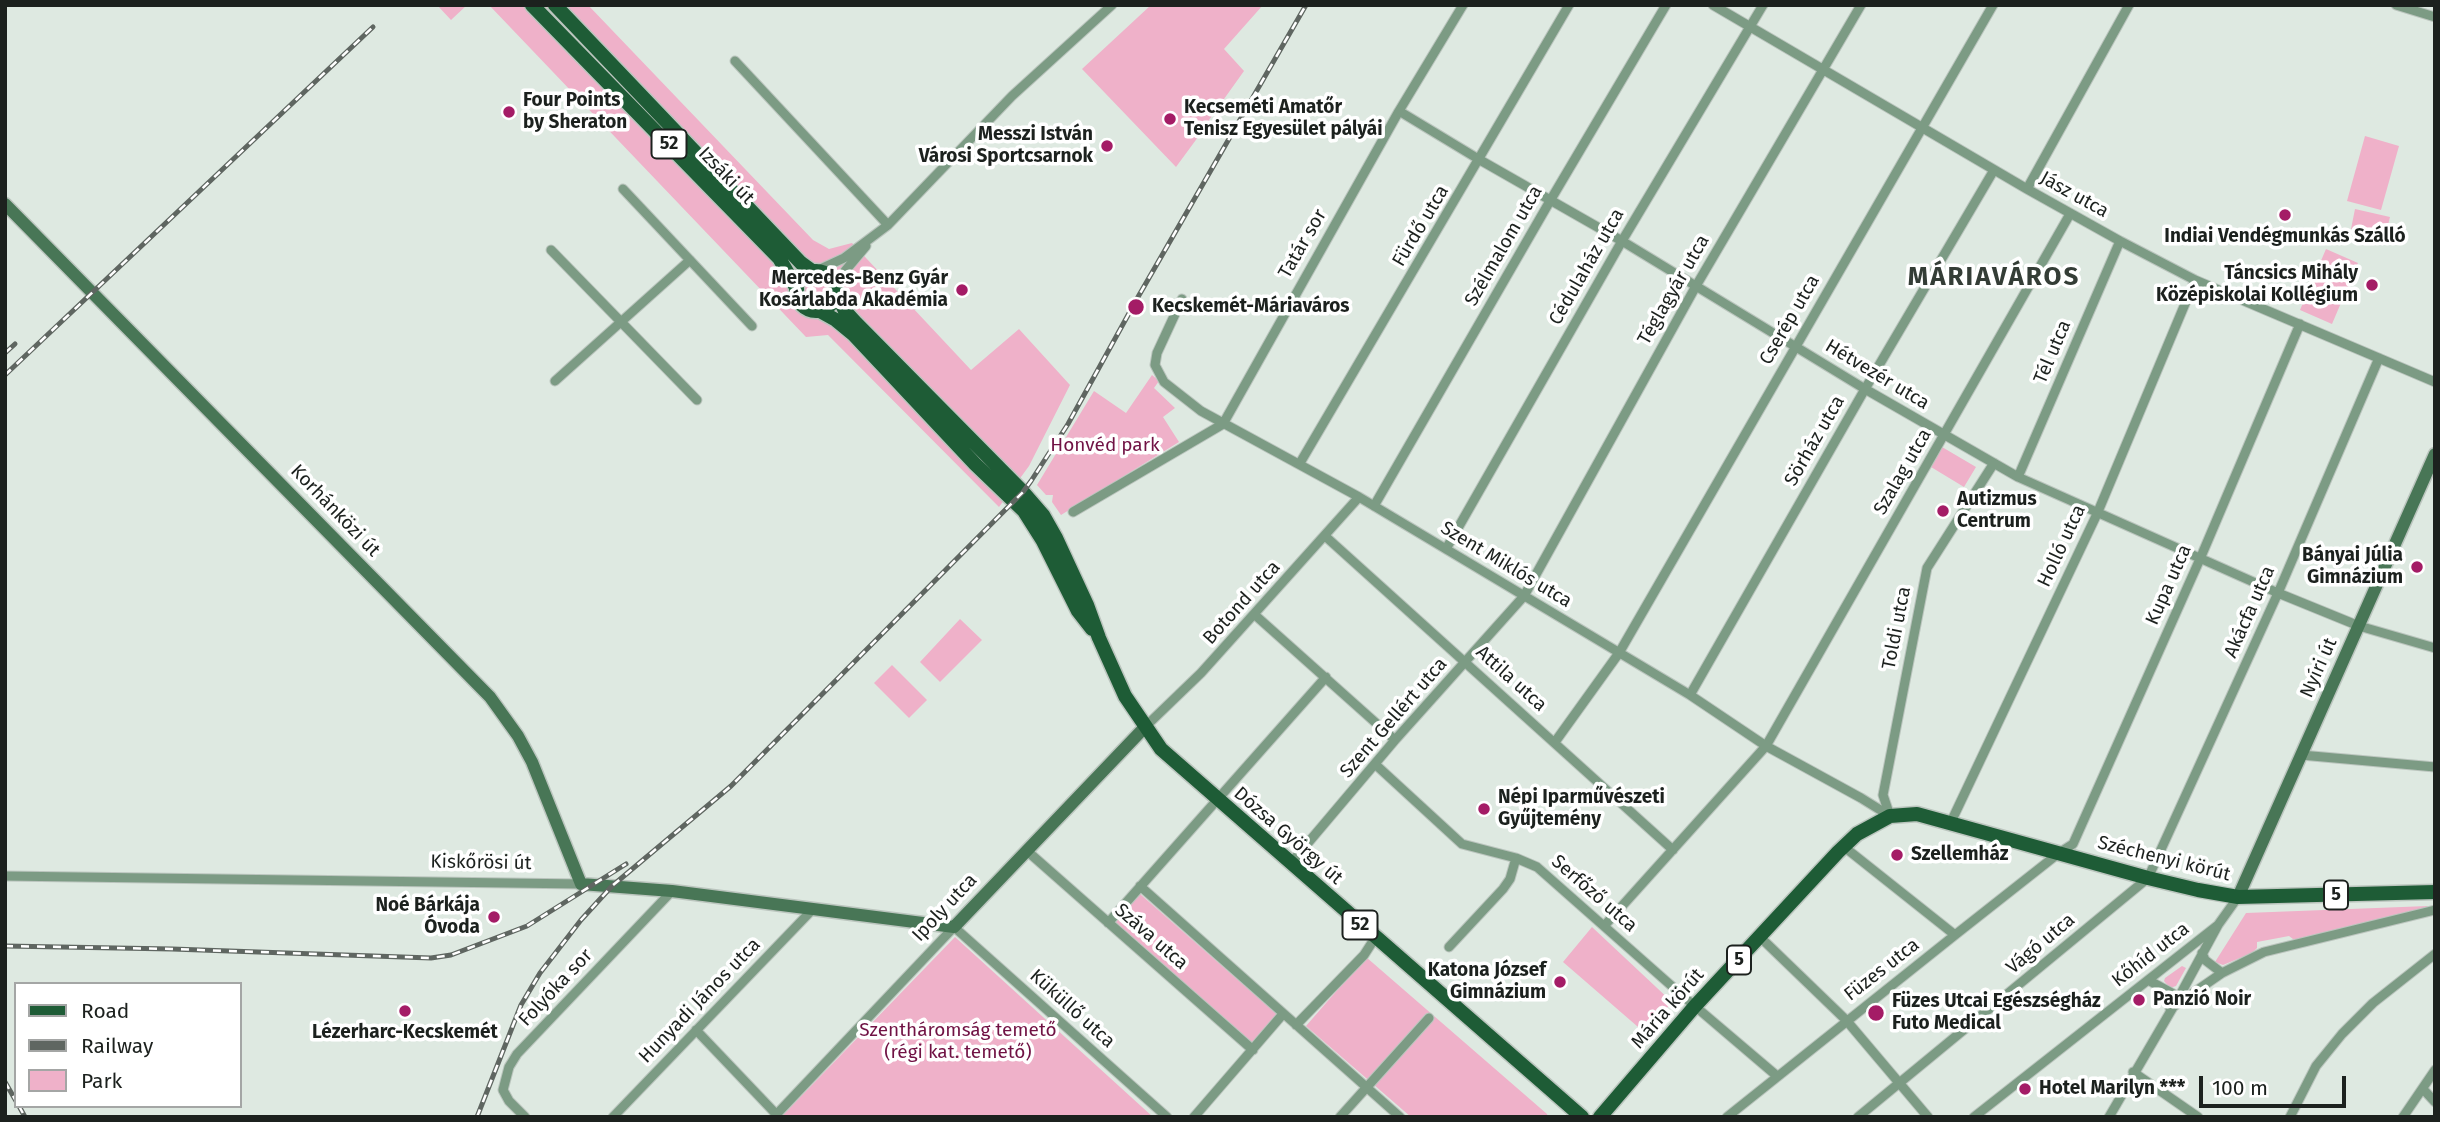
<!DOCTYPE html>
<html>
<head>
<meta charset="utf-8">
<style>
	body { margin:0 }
	#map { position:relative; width:2440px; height:1122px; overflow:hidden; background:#dee9e1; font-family:"Fira Sans",sans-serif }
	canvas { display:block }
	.frame { position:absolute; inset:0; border:7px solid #1c211e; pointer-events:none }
	.legend { position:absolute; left:14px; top:982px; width:228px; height:126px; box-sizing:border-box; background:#fff; border:2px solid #a4a6a5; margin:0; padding:9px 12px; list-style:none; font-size:21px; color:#1c211e }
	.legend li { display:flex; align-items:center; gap:14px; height:35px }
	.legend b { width:35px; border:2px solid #a4a6a5 }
	.scale { position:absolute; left:2199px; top:1076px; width:147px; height:32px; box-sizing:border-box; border:4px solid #1c211e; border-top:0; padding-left:9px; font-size:21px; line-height:24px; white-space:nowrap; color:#1c211e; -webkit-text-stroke:5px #fff; paint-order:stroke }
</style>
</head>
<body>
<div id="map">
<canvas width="2440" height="1122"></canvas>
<div class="frame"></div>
<ul class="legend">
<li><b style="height:9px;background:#1e5c36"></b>Road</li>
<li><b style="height:9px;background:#5f6661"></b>Railway</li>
<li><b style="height:19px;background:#efb1c9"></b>Park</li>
</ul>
<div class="scale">100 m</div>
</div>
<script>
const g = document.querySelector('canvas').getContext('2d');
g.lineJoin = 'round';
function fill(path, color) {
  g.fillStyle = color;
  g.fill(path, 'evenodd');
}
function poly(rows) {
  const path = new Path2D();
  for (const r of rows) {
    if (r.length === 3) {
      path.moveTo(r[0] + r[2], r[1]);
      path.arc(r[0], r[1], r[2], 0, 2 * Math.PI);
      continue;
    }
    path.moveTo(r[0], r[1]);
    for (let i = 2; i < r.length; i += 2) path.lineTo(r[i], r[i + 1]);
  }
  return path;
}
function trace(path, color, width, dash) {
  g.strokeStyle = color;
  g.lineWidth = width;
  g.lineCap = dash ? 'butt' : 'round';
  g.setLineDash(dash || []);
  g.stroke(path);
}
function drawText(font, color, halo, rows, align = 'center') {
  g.font = font + ' "Fira Sans",sans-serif';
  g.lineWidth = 7;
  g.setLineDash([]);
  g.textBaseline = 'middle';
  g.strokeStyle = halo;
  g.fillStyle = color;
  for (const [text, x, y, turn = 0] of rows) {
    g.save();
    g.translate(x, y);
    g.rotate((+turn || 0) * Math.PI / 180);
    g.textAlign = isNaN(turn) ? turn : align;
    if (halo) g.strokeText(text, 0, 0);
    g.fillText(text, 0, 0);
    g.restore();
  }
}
const green = poly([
	[437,5,467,5,451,20],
	[489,5,588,5,813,240,829,249,852,243,971,370,1019,329,1070,385,1029,466,999,507,828,335,806,337],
	[1151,5,1263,5,1224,49,1244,71,1209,120,1211,123,1201,133,1176,167,1082,69],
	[2365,136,2399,146,2381,210,2347,201],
	[2355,209,2390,217,2385,237,2351,229],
	[2326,249,2358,263,2332,324,2300,310],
	[1152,375,1159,381,1154,388,1175,408,1163,417,1179,442,1061,515,1052,502,1053,495,1046,495,1037,485,1094,391,1126,413],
	[1942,447,1976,467,1964,487,1931,467],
	[960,619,982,640,940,682,920,662],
	[892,665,927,700,909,718,874,683],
	[1140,894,1278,1015,1253,1044,1115,923],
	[2428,906,2422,911,2297,942,2289,936,2257,942,2257,948,2252,953,2223,965,2215,962,2246,913],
	[1592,927,1672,1002,1645,1033,1563,962],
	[955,937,1153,1117,781,1117],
	[1366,957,1547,1114,1548,1117,1411,1117,1306,1026],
	[2182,966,2186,968,2176,986,2170,988,2164,981,2165,978]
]);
const street = poly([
	[1713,5,2027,189,2120,241,2195,280,2435,382],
	[2396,5,2435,17],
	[735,61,888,225],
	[1399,111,1480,160,1622,241,1865,389,2018,477,2278,593,2359,626,2435,648],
	[623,189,752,326],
	[2027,189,2129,5],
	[551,250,697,400],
	[816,271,844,258,888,225,1012,96,1112,5],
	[836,289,845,271,866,246],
	[1182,299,1157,353,1155,365,1164,382,1201,411,1359,497,1690,695,1766,746,1861,798,1890,816],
	[555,381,690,260],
	[1300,463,1569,5],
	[2018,477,2120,241],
	[1374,506,1550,201,1666,5],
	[1073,512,1223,424,1399,111,1463,5],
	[1325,536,1673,850],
	[1446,549,1622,241,1763,5],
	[1255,615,1395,740],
	[1690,695,1865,389,1994,170],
	[1145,727,1201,673,1359,497],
	[1555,742,1619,653,1993,5],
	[2301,755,2435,767],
	[1376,765,1462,844,1516,858,1537,867,1683,996,1777,1076],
	[1890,816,1883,795,1927,568,1994,463],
	[1951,822,2097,514,2195,280],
	[1843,846,1955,935],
	[1026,850,1253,1050],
	[1291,863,1395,740,1524,596,1696,286,1861,5],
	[5,876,581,884],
	[1140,886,1400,1117],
	[1108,923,1326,677],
	[1605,925,1766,746,2070,214],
	[1760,937,1846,1020,1928,1117],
	[1449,947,1503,889,1510,879,1516,858],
	[2202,953,2205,960,2222,973],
	[2148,980,2179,997],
	[2170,1009,2222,973,2264,952,2435,910],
	[1296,1025,1364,955,1375,938],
	[696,1030,776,1114],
	[2133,1072,2198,1117],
	[2423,1089,2435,1102],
	[525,1117,509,1101,503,1090,509,1067,517,1054,672,891],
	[613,1117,812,910],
	[774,1117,954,927,1167,1117],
	[1194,1117,1283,1014],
	[1340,1117,1429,1018],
	[1727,1117,1955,935,2059,853,2073,844,2200,559,2300,324],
	[1858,1117,2148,878,2278,593,2379,358],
	[1974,1117,2218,925],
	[2109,1117,2179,997,2218,925,2238,897],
	[2290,1117,2316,1066,2342,1034,2373,1003,2435,954],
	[2403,1117,2435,1070]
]);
const secondary = poly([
	[5,204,490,697,518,736,532,762,581,884,672,891,954,927,1145,727],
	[2238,897,2435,454]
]);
const primary = poly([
	[532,5,779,258,797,289],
	[555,5,801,263,812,271],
	[816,291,20],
	[836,292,845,311,856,323,1023,492,1043,515,1056,538,1087,605,1099,638,1125,696,1161,749,1582,1117],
	[818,310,836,320,853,334,975,464,1024,511,1043,541,1078,611,1092,629],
	[1600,1117,1695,1006,1838,852,1857,834,1890,816,1917,814,2148,878,2198,890,2238,897,2435,892]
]);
const rail = poly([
	[5,353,15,344],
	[5,375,373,27],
	[5,946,172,949,431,958,451,955,527,926,626,864],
	[5,1082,16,1101],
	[19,1106,25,1117],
	[477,1117,521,1005,540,973,581,920,612,886,731,786,1023,492,1031,481,1068,424,1138,297,1306,5]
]);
const markers = [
	[509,112,7,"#a41c66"],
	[1170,119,7,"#a41c66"],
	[1107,146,7,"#a41c66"],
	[2285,215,7,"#a41c66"],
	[2372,285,7,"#a41c66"],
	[962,290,7,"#a41c66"],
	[1136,307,9,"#a41c66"],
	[1943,511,7,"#a41c66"],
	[2417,567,7,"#a41c66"],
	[1484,809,7,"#a41c66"],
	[1897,855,7,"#a41c66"],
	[494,917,7,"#a41c66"],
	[1560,982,7,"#a41c66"],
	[2139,1000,7,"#a41c66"],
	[405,1011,7,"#a41c66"],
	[1876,1013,9,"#a41c66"],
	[2025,1089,7,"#a41c66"]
];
const shields = [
	[669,144,35],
	[2336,895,24],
	[1360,925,35],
	[1739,960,24]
];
const shieldNames = [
	["52",669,144],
	["5",2336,895],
	["52",1360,925],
	["5",1739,960]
];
const poiNames = [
	["Four Points",523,101],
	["by Sheraton",523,123],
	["Kecseméti Amatőr",1184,108],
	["Tenisz Egyesület pályái",1184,130],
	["Messzi István",1093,135,"right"],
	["Városi Sportcsarnok",1093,157,"right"],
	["Indiai Vendégmunkás Szálló",2285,237,"center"],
	["Táncsics Mihály",2358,274,"right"],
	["Középiskolai Kollégium",2358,296,"right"],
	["Mercedes-Benz Gyár",948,279,"right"],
	["Kosárlabda Akadémia",948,301,"right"],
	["Kecskemét-Máriaváros",1152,307],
	["Autizmus",1957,500],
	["Centrum",1957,522],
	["Bányai Júlia",2403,556,"right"],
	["Gimnázium",2403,578,"right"],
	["Népi Iparművészeti",1498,798],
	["Gyűjtemény",1498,820],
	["Szellemház",1911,855],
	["Noé Bárkája",480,906,"right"],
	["Óvoda",480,928,"right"],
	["Katona József",1546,971,"right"],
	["Gimnázium",1546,993,"right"],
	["Panzió Noir",2153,1000],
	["Füzes Utcai Egészségház",1892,1002],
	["Futo Medical",1892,1024],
	["Lézerharc-Kecskemét",405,1033,"center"],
	["Hotel Marilyn ***",2039,1089]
];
const streetNames = [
	["Izsáki út",726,176,46],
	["Jász utca",2074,195,29],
	["Fürdő utca",1421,226,-59],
	["Tatár sor",1303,244,-60],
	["Szélmalom utca",1504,246,-60],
	["Cédulaház utca",1587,267,-60],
	["Téglagyár utca",1674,290,-60],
	["Cserép utca",1790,320,-60],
	["Tél utca",2053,352,-67],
	["Hétvezér utca",1877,375,31],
	["Sörház utca",1815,441,-60],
	["Szalag utca",1903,472,-60],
	["Korhánközi út",335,511,46],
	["Holló utca",2062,546,-65],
	["Szent Miklós utca",1506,565,31],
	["Kupa utca",2169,585,-66],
	["Botond utca",1242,603,-48],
	["Akácfa utca",2250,612,-66],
	["Toldi utca",1897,628,-79],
	["Nyíri út",2319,668,-66],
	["Attila utca",1511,679,42],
	["Szent Gellért utca",1394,718,-49],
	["Dózsa György út",1288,836,41],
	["Széchenyi körút",2164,859,14],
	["Kiskőrösi út",481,863,1],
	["Serfőző utca",1594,894,41],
	["Ipoly utca",945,908,-47],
	["Száva utca",1151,937,41],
	["Vágó utca",2041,944,-40],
	["Kőhíd utca",2151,955,-38],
	["Füzes utca",1882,970,-38],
	["Folyóka sor",556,988,-47],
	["Hunyadi János utca",700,1001,-46],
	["Küküllő utca",1072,1009,42],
	["Mária körút",1668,1009,-49]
];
const parkNames = [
	["Honvéd park",1105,446],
	["Szentháromság temető",958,1031],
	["(régi kat. temető)",958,1053]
];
const districtNames = [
	["MÁRIAVÁROS",1994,278]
];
fill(green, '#efb1c9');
trace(street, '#bbc5be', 11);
trace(secondary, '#bbc5be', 15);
trace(primary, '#bbc5be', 17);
trace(street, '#7c9b84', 9);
trace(secondary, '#487656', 12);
trace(primary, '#1e5c36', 14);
trace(rail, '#5f6661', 5);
trace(rail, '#fff', 2.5, [8]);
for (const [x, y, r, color] of markers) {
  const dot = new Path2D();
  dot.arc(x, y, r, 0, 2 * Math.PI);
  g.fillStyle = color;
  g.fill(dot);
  trace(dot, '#fff', 2.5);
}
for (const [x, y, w] of shields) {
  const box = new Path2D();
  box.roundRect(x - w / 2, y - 14.5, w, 29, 5);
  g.fillStyle = '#fff';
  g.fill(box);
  trace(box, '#1c211e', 2);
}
drawText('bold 18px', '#1c211e', null, shieldNames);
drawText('bold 19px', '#1c211e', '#fff', poiNames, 'left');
drawText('19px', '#1c211e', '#fff', streetNames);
drawText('19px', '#701244', '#fff', parkNames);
g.letterSpacing = '2px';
drawText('bold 26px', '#343d36', '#fff', districtNames);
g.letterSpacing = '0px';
</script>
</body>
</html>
